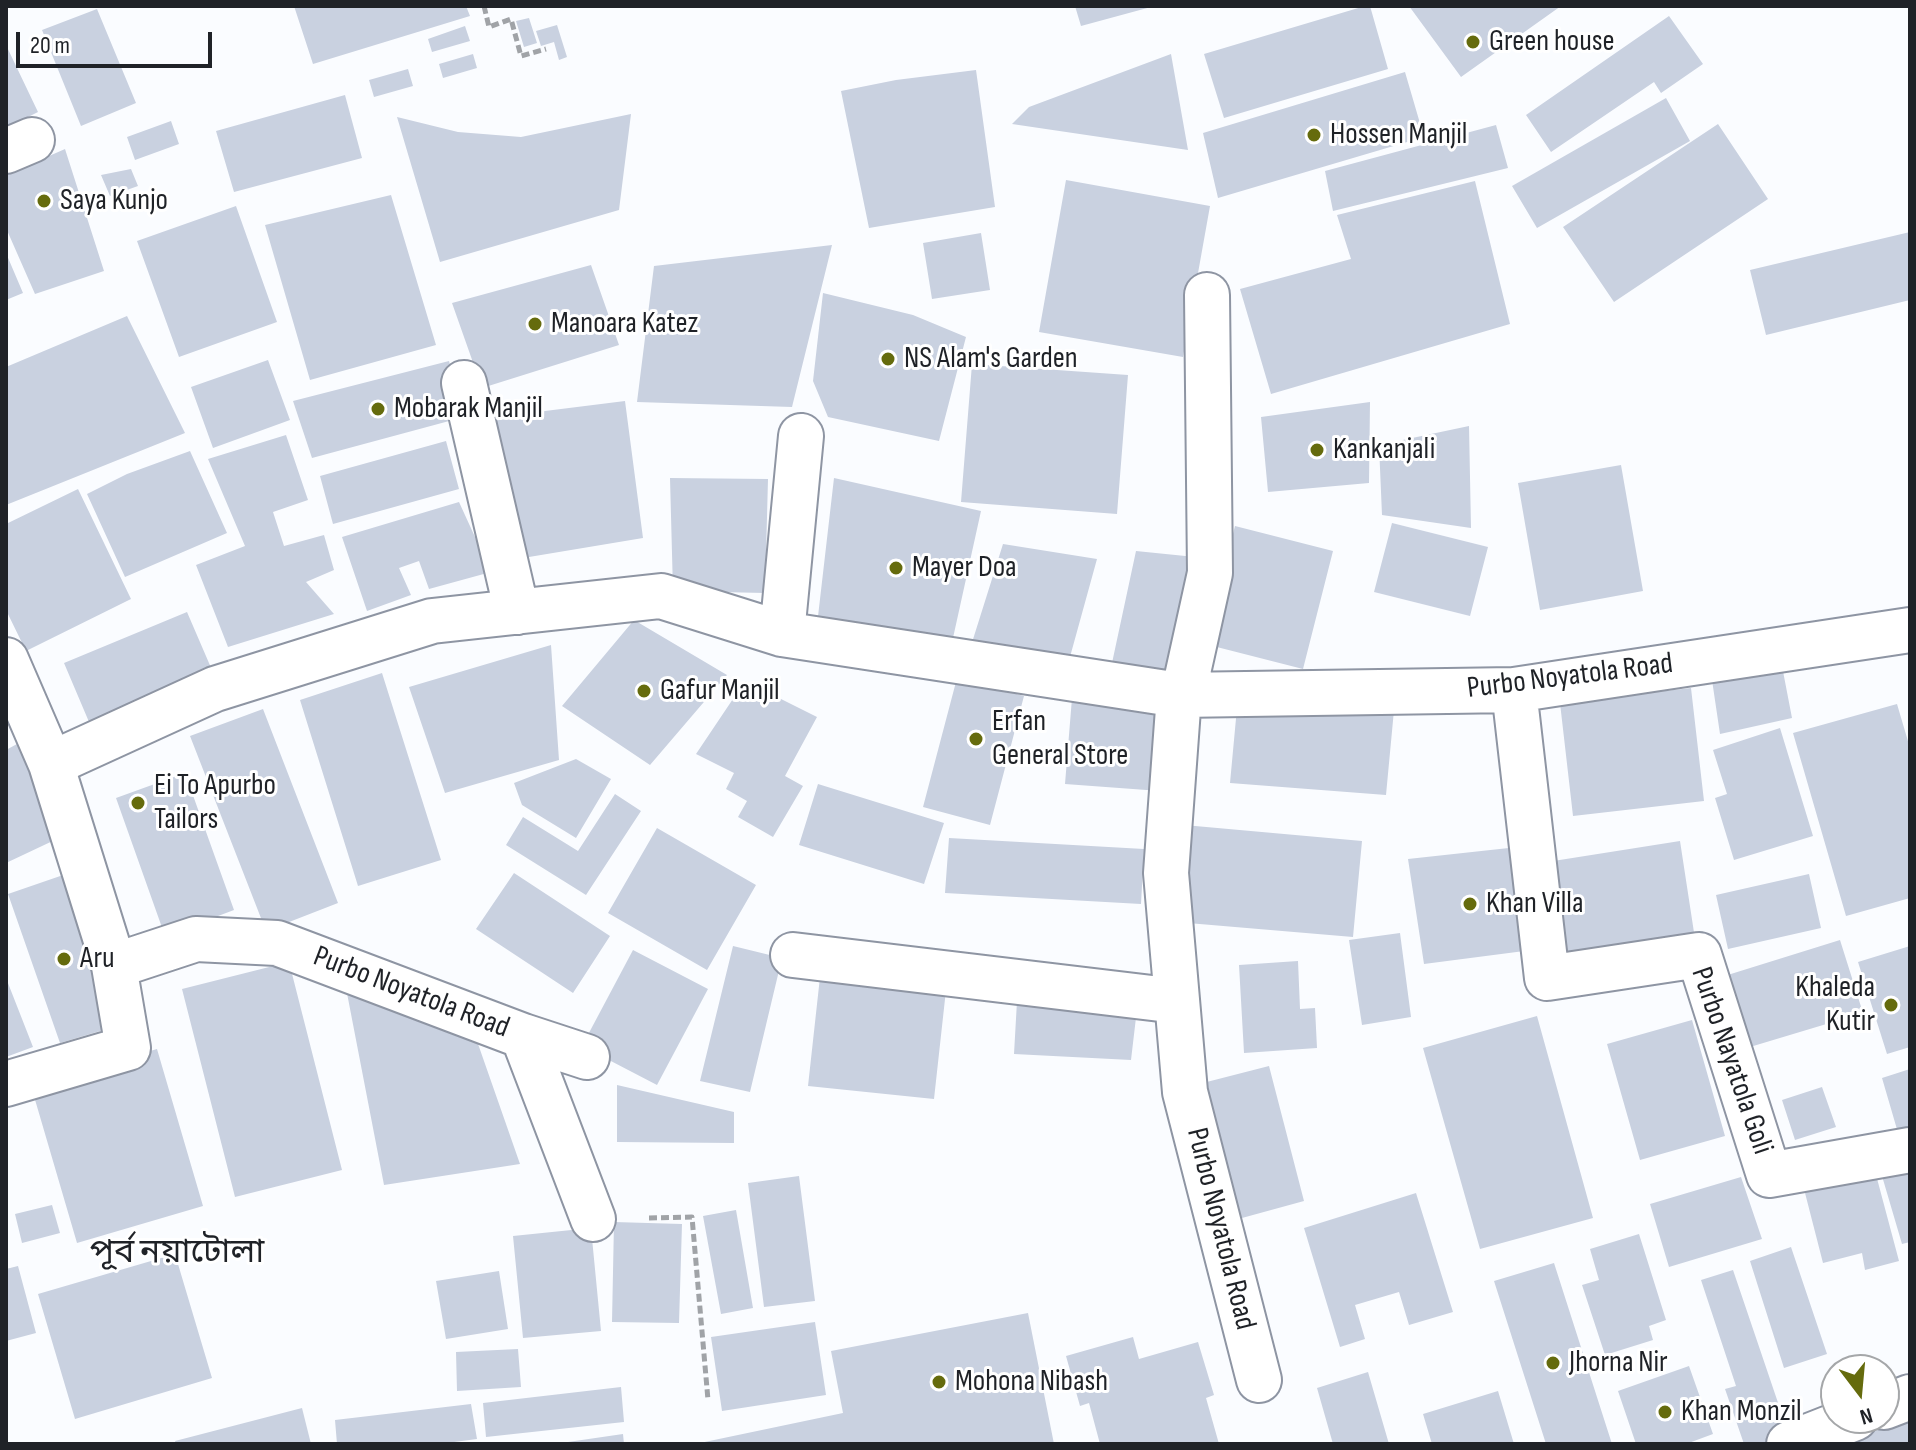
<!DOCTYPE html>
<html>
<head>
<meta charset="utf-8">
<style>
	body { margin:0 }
	#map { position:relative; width:1916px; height:1450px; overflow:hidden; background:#fafcff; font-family:"Sofia Sans Condensed",sans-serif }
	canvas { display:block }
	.frame { position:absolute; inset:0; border:8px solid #1f2227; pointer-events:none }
	.north { position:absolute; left:1820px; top:1354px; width:80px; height:80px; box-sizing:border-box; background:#fff; border:2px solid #a5a7a9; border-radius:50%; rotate:164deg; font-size:22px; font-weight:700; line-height:32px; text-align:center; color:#1f2227 }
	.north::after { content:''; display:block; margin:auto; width:28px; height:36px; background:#656b0d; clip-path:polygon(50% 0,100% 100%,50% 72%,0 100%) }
	.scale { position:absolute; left:16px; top:32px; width:196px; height:36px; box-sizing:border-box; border:4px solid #1f2227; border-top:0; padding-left:10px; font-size:24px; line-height:28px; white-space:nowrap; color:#1f2227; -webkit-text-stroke:6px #fff; paint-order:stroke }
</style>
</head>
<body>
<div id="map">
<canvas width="1916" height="1450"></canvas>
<div class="frame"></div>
<div class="north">N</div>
<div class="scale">20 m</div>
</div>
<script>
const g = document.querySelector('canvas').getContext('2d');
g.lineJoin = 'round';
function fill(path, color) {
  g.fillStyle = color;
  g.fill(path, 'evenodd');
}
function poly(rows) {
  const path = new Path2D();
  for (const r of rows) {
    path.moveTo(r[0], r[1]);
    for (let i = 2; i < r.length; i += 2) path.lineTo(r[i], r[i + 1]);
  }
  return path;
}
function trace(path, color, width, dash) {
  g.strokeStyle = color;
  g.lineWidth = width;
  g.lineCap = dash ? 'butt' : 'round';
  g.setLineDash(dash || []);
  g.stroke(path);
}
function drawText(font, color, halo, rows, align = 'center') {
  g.font = font + ' "Sofia Sans Condensed","Noto Sans Bengali",sans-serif';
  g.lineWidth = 6;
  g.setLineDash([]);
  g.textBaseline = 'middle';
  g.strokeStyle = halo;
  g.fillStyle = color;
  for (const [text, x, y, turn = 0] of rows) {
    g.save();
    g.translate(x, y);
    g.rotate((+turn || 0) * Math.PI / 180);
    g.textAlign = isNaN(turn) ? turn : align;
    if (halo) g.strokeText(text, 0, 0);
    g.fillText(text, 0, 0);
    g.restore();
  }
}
const building = poly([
	[294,6,466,6,470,16,313,64],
	[1075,6,1151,6,1151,7,1081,26],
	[1365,6,1370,6,1388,69,1224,118,1204,54],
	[1409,6,1561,6,1461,77],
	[97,9,136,103,81,126,42,30],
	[1669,16,1703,64,1661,93,1654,82,1551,152,1526,115],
	[529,18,537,43,524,47,516,21],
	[557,25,567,57,559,60,554,42,541,46,536,31],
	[465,26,470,41,432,52,428,39],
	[6,45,38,112,6,128],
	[473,54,477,68,443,78,439,64],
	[1171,54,1188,150,1012,124,1029,107],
	[408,69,413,86,374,97,369,80],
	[976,70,995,207,869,228,841,91,896,80],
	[1405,72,1424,137,1218,198,1203,133],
	[345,95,362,158,234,192,216,131],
	[1666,98,1690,141,1537,228,1512,186],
	[631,114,619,210,440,262,397,117,458,132,521,137],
	[171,121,179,144,135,160,127,137],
	[1718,124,1768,199,1614,302,1563,227],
	[1496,125,1508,168,1333,211,1325,171],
	[65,149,104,271,35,294,6,228,6,175],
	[131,169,138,186,110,196,101,175],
	[1066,180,1210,206,1183,357,1039,332],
	[1475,181,1510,324,1271,394,1240,289,1351,259,1337,215],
	[391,195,436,345,310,380,265,225],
	[236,206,277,322,179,357,137,241],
	[1910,232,1910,300,1766,335,1750,270],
	[981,233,990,290,932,299,923,243],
	[832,245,792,407,637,402,654,266],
	[6,253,23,293,6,300],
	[591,265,619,345,482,388,452,303],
	[823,293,913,315,966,337,939,441,828,417,813,381],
	[127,316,185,433,6,505,6,367],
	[268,360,290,420,213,448,191,387],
	[449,361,464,417,312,458,293,401],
	[972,364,1128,375,1117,514,961,502],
	[625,401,643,538,517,559,489,422,545,411],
	[1370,402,1369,483,1268,492,1261,417],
	[1469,426,1471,528,1382,515,1379,445],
	[286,435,308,500,273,512,284,546,324,535,334,570,306,582,334,614,228,647,196,565,245,546,208,459],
	[446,441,459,489,333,524,320,476],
	[190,451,227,533,125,577,87,494,127,474],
	[1621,465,1643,591,1540,610,1518,483],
	[670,478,768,479,765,593,673,591],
	[834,478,981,511,951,647,817,625],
	[78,489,131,599,26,651,6,610,6,524],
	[459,502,491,572,429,589,419,561,399,568,411,595,367,611,342,537],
	[1392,523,1488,547,1470,616,1374,592],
	[1235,526,1333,551,1303,669,1205,644],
	[1003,544,1097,559,1065,675,969,652],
	[1136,551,1205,558,1173,687,1109,677],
	[187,612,215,677,92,729,64,663],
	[634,620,727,675,650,765,562,706],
	[551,645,559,760,445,793,409,687],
	[1782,666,1792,718,1720,734,1712,680],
	[382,673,441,860,358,886,300,700],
	[957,678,1024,696,990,825,923,807],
	[745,681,817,717,785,776,803,786,773,837,738,817,747,801,726,789,734,773,696,754],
	[1691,688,1704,801,1573,816,1560,703],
	[1238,697,1394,710,1386,795,1230,783],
	[1072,698,1167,704,1160,791,1065,784],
	[1897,704,1910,748,1910,898,1846,916,1793,733],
	[263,709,338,903,266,931,190,736],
	[1780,728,1813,836,1734,860,1715,798,1727,794,1713,750],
	[17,744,59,838,6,863,6,750],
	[576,759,611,779,576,838,522,805,514,783],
	[185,773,234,910,165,936,116,798],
	[818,784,944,823,924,884,799,845],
	[615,794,641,811,586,895,506,845,523,817,578,851],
	[1184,825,1362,841,1353,937,1176,922],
	[657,828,756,885,707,970,608,913],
	[949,838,1144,849,1141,904,945,893],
	[1680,841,1695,939,1561,960,1547,862],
	[1518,847,1532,950,1424,964,1408,859],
	[69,873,120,1025,60,1043,8,894],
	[514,873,610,936,573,993,476,929],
	[1809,874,1821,928,1728,949,1716,895],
	[1400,933,1411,1017,1362,1025,1349,940],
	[1840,940,1863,1013,1740,1050,1718,978],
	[733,946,782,958,750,1092,700,1081],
	[1910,946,1910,1047,1887,1054,1858,962],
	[633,950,708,989,657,1085,582,1046],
	[1298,961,1300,1009,1315,1008,1317,1048,1244,1053,1239,965],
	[289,962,342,1170,235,1197,182,989],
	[820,977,946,990,934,1099,808,1086],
	[6,978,33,1047,6,1057],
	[346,988,470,1021,520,1164,384,1185],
	[1017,1001,1137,1009,1131,1060,1014,1054],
	[1537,1016,1593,1218,1480,1249,1423,1048],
	[1692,1020,1725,1136,1640,1160,1607,1044],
	[157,1049,203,1206,77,1243,31,1086],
	[1269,1066,1304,1201,1231,1221,1195,1085],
	[1910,1069,1910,1141,1901,1143,1882,1078],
	[617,1085,734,1112,734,1143,617,1142],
	[1822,1087,1836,1127,1795,1140,1782,1100],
	[1910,1167,1910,1242,1902,1244,1882,1176],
	[1875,1171,1899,1261,1865,1270,1862,1253,1823,1263,1804,1189],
	[799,1176,815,1301,764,1307,748,1183],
	[1741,1177,1762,1239,1669,1267,1650,1204],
	[1416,1193,1453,1312,1409,1325,1399,1292,1355,1305,1365,1339,1340,1347,1304,1228],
	[52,1205,60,1233,22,1243,15,1214],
	[736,1210,753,1308,721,1314,703,1216],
	[614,1222,682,1224,679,1323,612,1322],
	[591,1228,601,1331,523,1338,513,1236],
	[1639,1234,1666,1320,1649,1326,1653,1340,1605,1355,1582,1285,1599,1280,1590,1249],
	[1791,1247,1827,1354,1784,1368,1750,1261],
	[175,1254,212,1378,75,1419,38,1294],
	[1554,1263,1612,1444,1546,1444,1494,1281],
	[18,1266,36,1333,6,1341,6,1269],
	[1733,1270,1791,1441,1782,1444,1744,1444,1725,1389,1736,1386,1701,1280],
	[499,1271,508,1329,446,1339,436,1281],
	[1028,1313,1054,1444,695,1444,843,1413,831,1351],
	[815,1322,826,1395,722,1411,711,1337],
	[1133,1337,1139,1359,1198,1342,1214,1395,1206,1398,1219,1444,1100,1444,1089,1403,1080,1406,1066,1356],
	[518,1349,521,1387,457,1391,456,1352],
	[1689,1366,1713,1434,1686,1444,1636,1444,1618,1391],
	[1368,1372,1389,1444,1333,1444,1317,1388],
	[621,1387,624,1422,486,1437,483,1403],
	[1498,1391,1514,1444,1432,1444,1423,1414],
	[471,1404,477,1439,439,1444,337,1444,335,1420],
	[302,1408,311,1444,176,1444,175,1441],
	[1910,1413,1910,1444,1832,1444,1829,1437],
	[623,1434,624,1444,569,1444,568,1442]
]);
const path = poly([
	[484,6,489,27,511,19,521,56,546,49],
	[649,1218,692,1217,708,1400]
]);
const minor = poly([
	[6,151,32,140],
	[1207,295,1210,573,1187,677,1179,695,1514,690,1910,630],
	[464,383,517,612],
	[782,634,801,436],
	[6,660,51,764,215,689,432,621,661,596,782,634,1179,695,1166,873,1185,1092,1259,1380],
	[1514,690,1547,978,1699,955,1769,1175,1910,1150],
	[51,764,114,966],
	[793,955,1177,1001],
	[523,1036,587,1057],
	[6,1084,128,1048,114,966,196,939,277,943,523,1036,593,1219],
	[1884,1407,1910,1397],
	[1789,1444,1855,1418]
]);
const markers = [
	[1473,42,8,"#656b0d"],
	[1314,135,8,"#656b0d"],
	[44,201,8,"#656b0d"],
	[535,324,8,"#656b0d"],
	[888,359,8,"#656b0d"],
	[378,409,8,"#656b0d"],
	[1317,450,8,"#656b0d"],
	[896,568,8,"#656b0d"],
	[644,691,8,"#656b0d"],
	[976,739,8,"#656b0d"],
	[138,803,8,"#656b0d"],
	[1470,904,8,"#656b0d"],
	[64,959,8,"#656b0d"],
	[1891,1005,8,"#656b0d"],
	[1553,1363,8,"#656b0d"],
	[939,1382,8,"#656b0d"],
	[1665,1412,8,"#656b0d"]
];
const poiNames = [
	["Green house",1489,42],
	["Hossen Manjil",1330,135],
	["Saya Kunjo",60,201],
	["Manoara Katez",551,324],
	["NS Alam's Garden",904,359],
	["Mobarak Manjil",394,409],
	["Kankanjali",1333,450],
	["Mayer Doa",912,568],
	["Gafur Manjil",660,691],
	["Erfan",992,722],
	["General Store",992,756],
	["Ei To Apurbo",154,786],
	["Tailors",154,820],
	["Khan Villa",1486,904],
	["Aru",80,959],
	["Khaleda",1875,988,"right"],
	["Kutir",1875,1022,"right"],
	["Jhorna Nir",1569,1363],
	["Mohona Nibash",955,1382],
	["Khan Monzil",1681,1412]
];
const streetNames = [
	["Purbo Noyatola Road",1570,677,-7],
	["Purbo Noyatola Road",411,993,21],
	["Purbo Nayatola Goli",1731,1061,71],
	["Purbo Noyatola Road",1220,1229,76]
];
const quarterNames = [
	["পূর্ব নয়াটোলা",177,1253]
];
fill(building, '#c9d1e0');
trace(minor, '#8e95a3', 48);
trace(path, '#a0a3a7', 5, [8, 4]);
trace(minor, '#fff', 44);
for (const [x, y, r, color] of markers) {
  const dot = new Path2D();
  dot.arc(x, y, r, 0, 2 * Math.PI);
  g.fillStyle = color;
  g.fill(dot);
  trace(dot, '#fff', 3);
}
drawText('30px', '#1f2227', '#fff', poiNames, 'left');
drawText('30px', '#1f2227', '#fff', streetNames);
drawText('34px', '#1f2227', '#fff', quarterNames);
</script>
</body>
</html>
